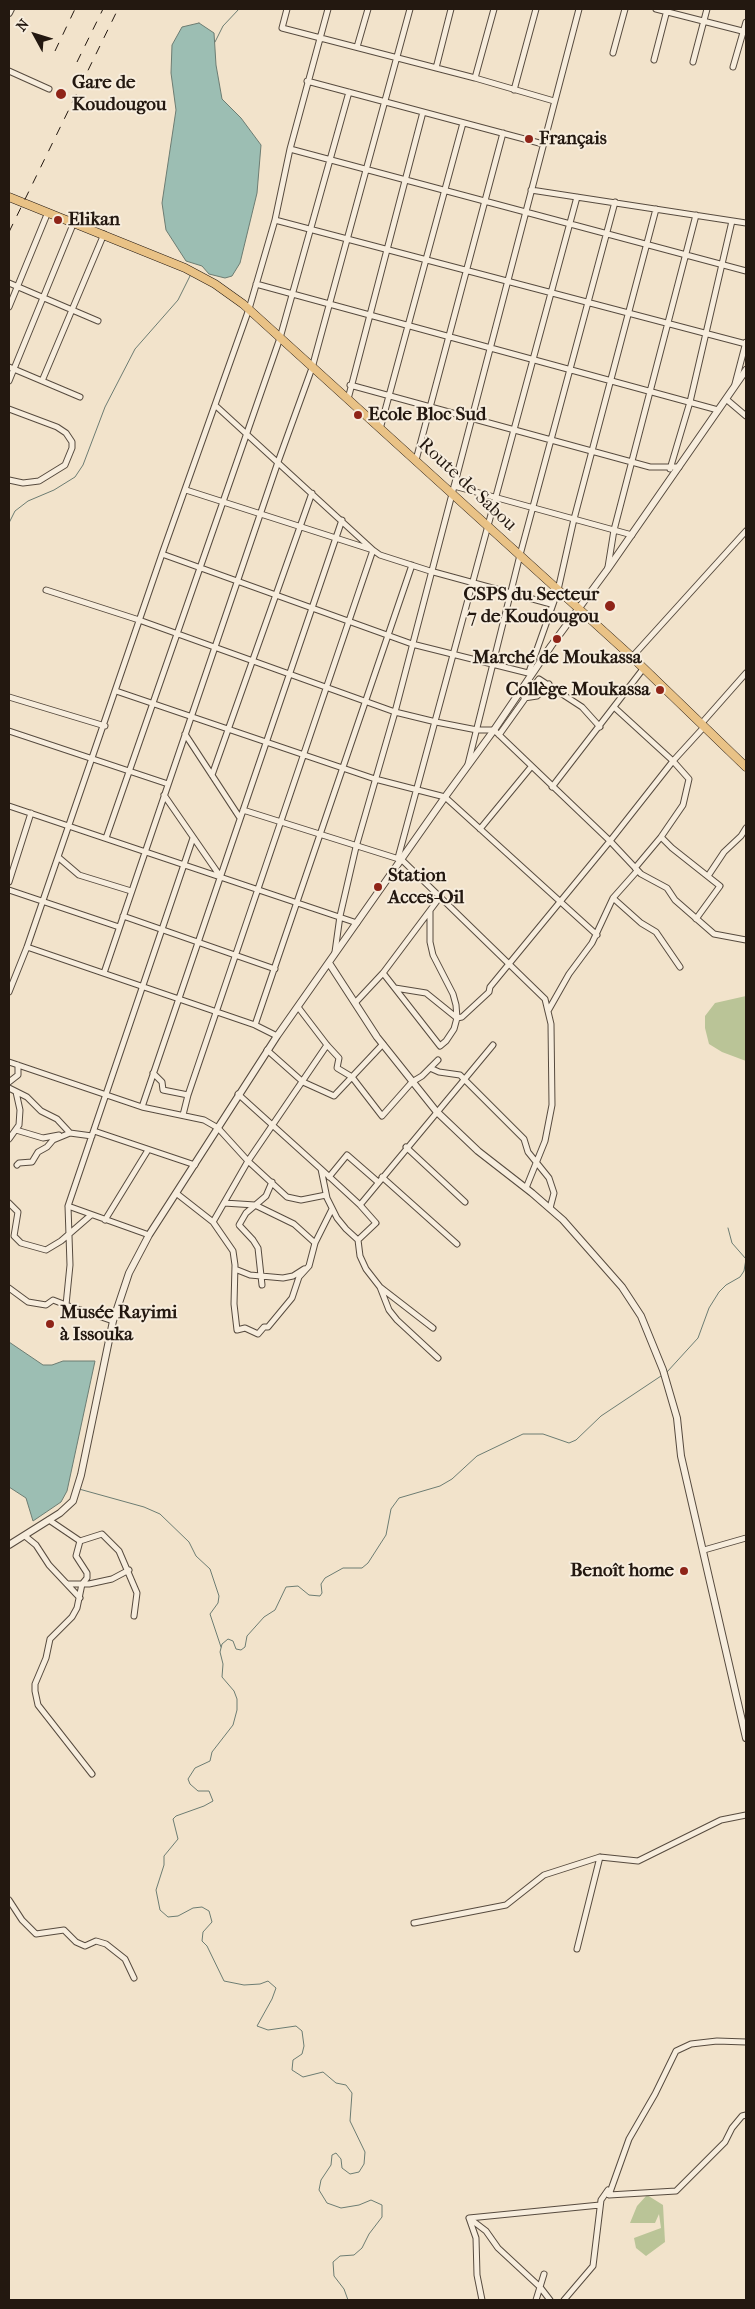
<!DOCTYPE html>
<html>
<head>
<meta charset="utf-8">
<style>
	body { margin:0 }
	#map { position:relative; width:755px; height:2309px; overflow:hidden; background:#f2e3cb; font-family:"IM FELL French Canon",serif }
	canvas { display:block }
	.frame { position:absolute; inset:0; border:10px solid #231810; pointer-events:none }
	.north { position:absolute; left:10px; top:10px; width:50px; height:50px; -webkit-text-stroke:4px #f7eddd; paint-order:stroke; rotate:309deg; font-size:14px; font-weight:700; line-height:20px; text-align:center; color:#231810 }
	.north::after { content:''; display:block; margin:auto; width:18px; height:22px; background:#231810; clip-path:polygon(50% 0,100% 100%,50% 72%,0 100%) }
</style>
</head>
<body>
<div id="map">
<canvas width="755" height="2309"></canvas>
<div class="frame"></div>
<div class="north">N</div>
</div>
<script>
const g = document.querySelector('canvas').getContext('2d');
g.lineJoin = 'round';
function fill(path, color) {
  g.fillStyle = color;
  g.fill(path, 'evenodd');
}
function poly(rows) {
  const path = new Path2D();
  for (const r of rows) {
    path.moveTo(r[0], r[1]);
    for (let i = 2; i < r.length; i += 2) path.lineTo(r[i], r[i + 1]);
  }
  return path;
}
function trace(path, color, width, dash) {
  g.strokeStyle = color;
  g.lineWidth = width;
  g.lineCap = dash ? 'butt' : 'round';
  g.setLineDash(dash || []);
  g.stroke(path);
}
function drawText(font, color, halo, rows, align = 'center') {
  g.font = font + ' "IM FELL French Canon",serif';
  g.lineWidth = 4;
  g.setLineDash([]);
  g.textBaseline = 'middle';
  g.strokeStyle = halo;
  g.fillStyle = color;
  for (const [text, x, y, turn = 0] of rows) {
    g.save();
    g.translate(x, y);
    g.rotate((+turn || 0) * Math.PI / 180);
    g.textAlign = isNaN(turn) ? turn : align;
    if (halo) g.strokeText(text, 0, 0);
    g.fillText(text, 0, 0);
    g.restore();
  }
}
const green = poly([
	[746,996,746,1061,722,1052,709,1044,705,1028,705,1016,715,1003],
	[647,2195,663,2205,665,2242,646,2256,636,2248,634,2238,661,2228,659,2214,655,2223,630,2223,637,2206]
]);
const water = poly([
	[199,23,214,33,216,65,222,99,241,118,261,145,257,193,240,263,232,276,225,278,209,274,202,266,186,261,166,230,162,203,176,110,171,73,172,45,182,27,199,23],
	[9,1342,43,1365,52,1365,63,1361,95,1361,67,1491,61,1502,33,1521,26,1498,9,1487,9,1342]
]);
const stream = poly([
	[215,42,223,26,239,9],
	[9,523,15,511,28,501,54,490,75,477,83,465,105,407,135,349,178,300,191,274],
	[667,1372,698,1338,709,1308,719,1292,726,1285,740,1277,744,1271,746,1259,732,1243,728,1228],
	[79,1489,144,1507,160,1514,189,1542,196,1556,210,1569,219,1596,218,1603,210,1614,221,1647],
	[348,2300,344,2289,334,2276,333,2262,340,2256,354,2255,362,2248,369,2234,382,2217,382,2205,371,2200,359,2205,341,2208,327,2203,319,2190,321,2180,331,2165,332,2155,336,2153,341,2159,342,2168,350,2174,359,2172,364,2164,365,2152,350,2121,352,2093,346,2085,336,2083,323,2072,303,2077,292,2070,293,2060,302,2054,304,2046,302,2031,296,2026,268,2030,257,2026,272,1999,276,1988,268,1981,260,1984,244,1985,224,1981,207,1946,202,1941,203,1932,212,1922,209,1911,202,1907,193,1908,178,1916,168,1917,160,1910,156,1890,164,1865,164,1856,178,1839,173,1819,176,1816,204,1806,213,1801,209,1791,198,1791,190,1784,188,1779,195,1768,210,1761,212,1752,233,1725,237,1710,237,1699,234,1691,222,1677,223,1664,220,1652,222,1644,228,1639,233,1641,236,1649,241,1650,245,1647,247,1636,264,1617,275,1610,286,1587,298,1586,309,1595,320,1596,322,1593,321,1584,325,1578,343,1568,362,1568,368,1563,386,1535,391,1509,399,1498,440,1486,452,1479,477,1456,523,1434,543,1434,569,1443,576,1440,601,1416,661,1376]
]);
const minor = poly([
	[287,9,282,28,475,78,554,101],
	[656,9,746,32],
	[357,47,368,9],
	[613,53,625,9],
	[654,60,667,10],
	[693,62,707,9],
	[733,67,746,22],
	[436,68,451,9],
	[9,71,49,89],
	[475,78,494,9],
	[307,81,543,144],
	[514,90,536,9],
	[290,149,746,271],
	[531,190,746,223],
	[275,220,746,344],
	[9,283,98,321],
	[256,284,718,410],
	[9,307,48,212],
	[9,367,80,397],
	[9,381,74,222],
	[42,381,104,234],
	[735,384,746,342],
	[350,385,650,467,679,467],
	[348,399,423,112],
	[726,399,746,416],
	[9,409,57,427,66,433,72,442,72,448,65,465,39,481,23,483,9,480],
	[380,429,463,123],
	[416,460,503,133],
	[670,469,690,402,732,221],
	[454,486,632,535],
	[186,490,373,550,380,555,430,571,551,604],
	[162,554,412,644,532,674],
	[608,567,614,530,696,215],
	[46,590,139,620,395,712,436,722,477,730,494,730,610,841,641,874,667,888,675,900,714,934,746,940],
	[632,657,746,531],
	[529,672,558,590,574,519,656,209],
	[116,691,375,779,445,797,597,935],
	[9,697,105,726],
	[524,698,537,696,549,684],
	[615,708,673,761,689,779,683,805,661,837,635,868],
	[701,724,746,673],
	[9,731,168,784],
	[185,734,240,818],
	[499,735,539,679,582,707,600,727],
	[468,764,520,555,615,202],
	[212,775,312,493],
	[552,787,643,669],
	[164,795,220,876],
	[9,806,357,923],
	[243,810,402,860,545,999,551,1024,552,1105,545,1141,526,1188],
	[480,829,531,767],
	[661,837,672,848,720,886,696,919],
	[106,838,280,338,349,92],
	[58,857,79,875,131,891],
	[398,858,577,197],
	[708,876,724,852,741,836,746,828],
	[9,882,31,813],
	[9,890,119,927],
	[613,898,641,923,656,932,680,967],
	[123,916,275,969],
	[27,947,255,1025,277,1036],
	[335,952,340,916,356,847,395,712,579,9],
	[104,973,278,462,312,368,410,9],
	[383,973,440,1046,446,1041,454,1029,457,1018,456,1005,453,994,433,955,430,942,430,911],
	[395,988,426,993,457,1018,462,1017,489,992,490,987,610,841,673,761,704,727],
	[9,992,27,947,162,554,249,309,275,220,290,149,328,9],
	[355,1003,383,973,440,897],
	[298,1007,327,1045,339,1058,337,1068,352,1077,382,1116,412,1082,422,1076,438,1060],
	[548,1011,569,974,592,943,613,898,637,871],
	[255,1025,412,565],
	[267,1050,303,1082,334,1096,383,1044],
	[9,1062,142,1107,204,1120,218,1128,248,1161,287,1197,301,1200,326,1195],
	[430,1068,439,1072,460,1075,524,1139,528,1152,549,1178,554,1193,550,1208],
	[153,1073,162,1082,163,1090,188,1095],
	[9,1082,18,1075,18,1065],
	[9,1088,27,1097,41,1111,57,1119,70,1133,92,1136],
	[238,1094,321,1169,327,1198,337,1218,346,1229,358,1240],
	[142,1107,342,520],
	[183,1115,188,1095,373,550,216,406],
	[16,1130,43,1138,59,1135],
	[94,1131,195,1165],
	[9,1139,19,1125,20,1110,16,1092],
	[406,1147,465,1202],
	[17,1165,19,1163,32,1162,38,1152,47,1147,53,1140,70,1133],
	[321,1169,360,1205,376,1223,358,1240,360,1256,366,1269,380,1287,433,1328],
	[329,1177,347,1155,378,1182],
	[382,1177,457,1244],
	[176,1193,213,1222,233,1251,235,1265,234,1304,237,1330,245,1328,258,1334,264,1327,268,1327,292,1298,299,1277,309,1266,315,1243,332,1209],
	[9,1203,18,1212,14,1236,21,1243,46,1250,61,1241,91,1215],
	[224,1203,255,1205,294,1224,315,1243],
	[360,1205,493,1045],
	[68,1206,149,1235],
	[105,1220,148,1150],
	[213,1222,248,1161,327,1045],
	[235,1269,250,1275,283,1278,293,1276,304,1269],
	[262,1285,258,1248,253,1240,239,1225,246,1213,266,1196,272,1182],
	[380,1287,389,1310,397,1320,438,1358],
	[9,1288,28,1302,46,1305,53,1300,66,1305],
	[113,1321,66,1305,70,1265,68,1206,193,838],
	[49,1520,80,1541,102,1534,119,1551,137,1593,134,1616],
	[25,1536,36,1545,49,1565,80,1598],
	[80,1541,76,1556,87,1573,87,1578,82,1584,77,1608,72,1617,50,1639,46,1658,35,1684,35,1691,38,1705,92,1774],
	[704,1550,746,1538],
	[68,1584,89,1584,112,1579,129,1570],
	[600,1857,638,1861,721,1820,746,1815],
	[9,1900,22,1920,36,1934,64,1930,76,1942,85,1946,96,1941,106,1944,125,1959,134,1978],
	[414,1923,506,1905,544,1875,600,1857,577,1949],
	[746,2042,717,2041,691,2044,676,2051,655,2094,629,2139,609,2195,676,2191,725,2142,732,2128,742,2116,746,2115],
	[469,2218,476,2238,477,2275,482,2300],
	[536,2300,544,2274],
	[550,2300,540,2287,498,2248,486,2231,469,2218,600,2205],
	[564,2300,593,2266,601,2200,608,2190]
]);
const tertiary = poly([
	[9,13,11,9],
	[329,963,377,1037,436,1111,478,1151,532,1193,563,1220,622,1287,641,1316,663,1370,677,1418,681,1456,746,1738],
	[9,1545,60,1513,73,1501,81,1475,113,1321,129,1273,149,1235,277,1036,445,797,494,730,551,646,607,570,746,370]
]);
const primary = poly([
	[9,197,185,268,215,284,243,304,632,657,746,767]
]);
const rail = poly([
	[55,51,75,9],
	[77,62,103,9],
	[9,232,118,9]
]);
const markers = [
	[61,94,6,"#8f2418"],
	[529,139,5,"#8f2418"],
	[58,220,5,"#8f2418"],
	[358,415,5,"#8f2418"],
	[610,606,6,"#8f2418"],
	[557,639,5,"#8f2418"],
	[660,690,5,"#8f2418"],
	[378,887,5,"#8f2418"],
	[50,1324,5,"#8f2418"],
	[684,1571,5,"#8f2418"]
];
const poiNames = [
	["Gare de",72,83],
	["Koudougou",72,105],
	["Français",539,139],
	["Elikan",68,220],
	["Ecole Bloc Sud",368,415],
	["CSPS du Secteur",599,595,"right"],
	["7 de Koudougou",599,617,"right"],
	["Marché de Moukassa",557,658,"center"],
	["Collège Moukassa",650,690,"right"],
	["Station",388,876],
	["Acces-Oil",388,898],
	["Musée Rayimi",60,1313],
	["à Issouka",60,1335],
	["Benoît home",674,1571,"right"]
];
const streetNames = [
	["Route de Sabou",467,485,43]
];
fill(green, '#bac497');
fill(water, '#9cbeb3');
trace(water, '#6c7c72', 1);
trace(stream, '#6c7c72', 1);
trace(minor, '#574b3f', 7);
trace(tertiary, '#574b3f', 8);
trace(primary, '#231810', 9);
trace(minor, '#f7eddd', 5);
trace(tertiary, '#f7eddd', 6);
trace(primary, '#e9c286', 8);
trace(rail, '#231810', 1, [9, 9]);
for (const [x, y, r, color] of markers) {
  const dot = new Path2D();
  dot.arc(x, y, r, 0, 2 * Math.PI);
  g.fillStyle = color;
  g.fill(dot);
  trace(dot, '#f7eddd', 2);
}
drawText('bold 19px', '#231810', '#f7eddd', poiNames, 'left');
drawText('19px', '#231810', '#f7eddd', streetNames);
</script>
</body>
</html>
